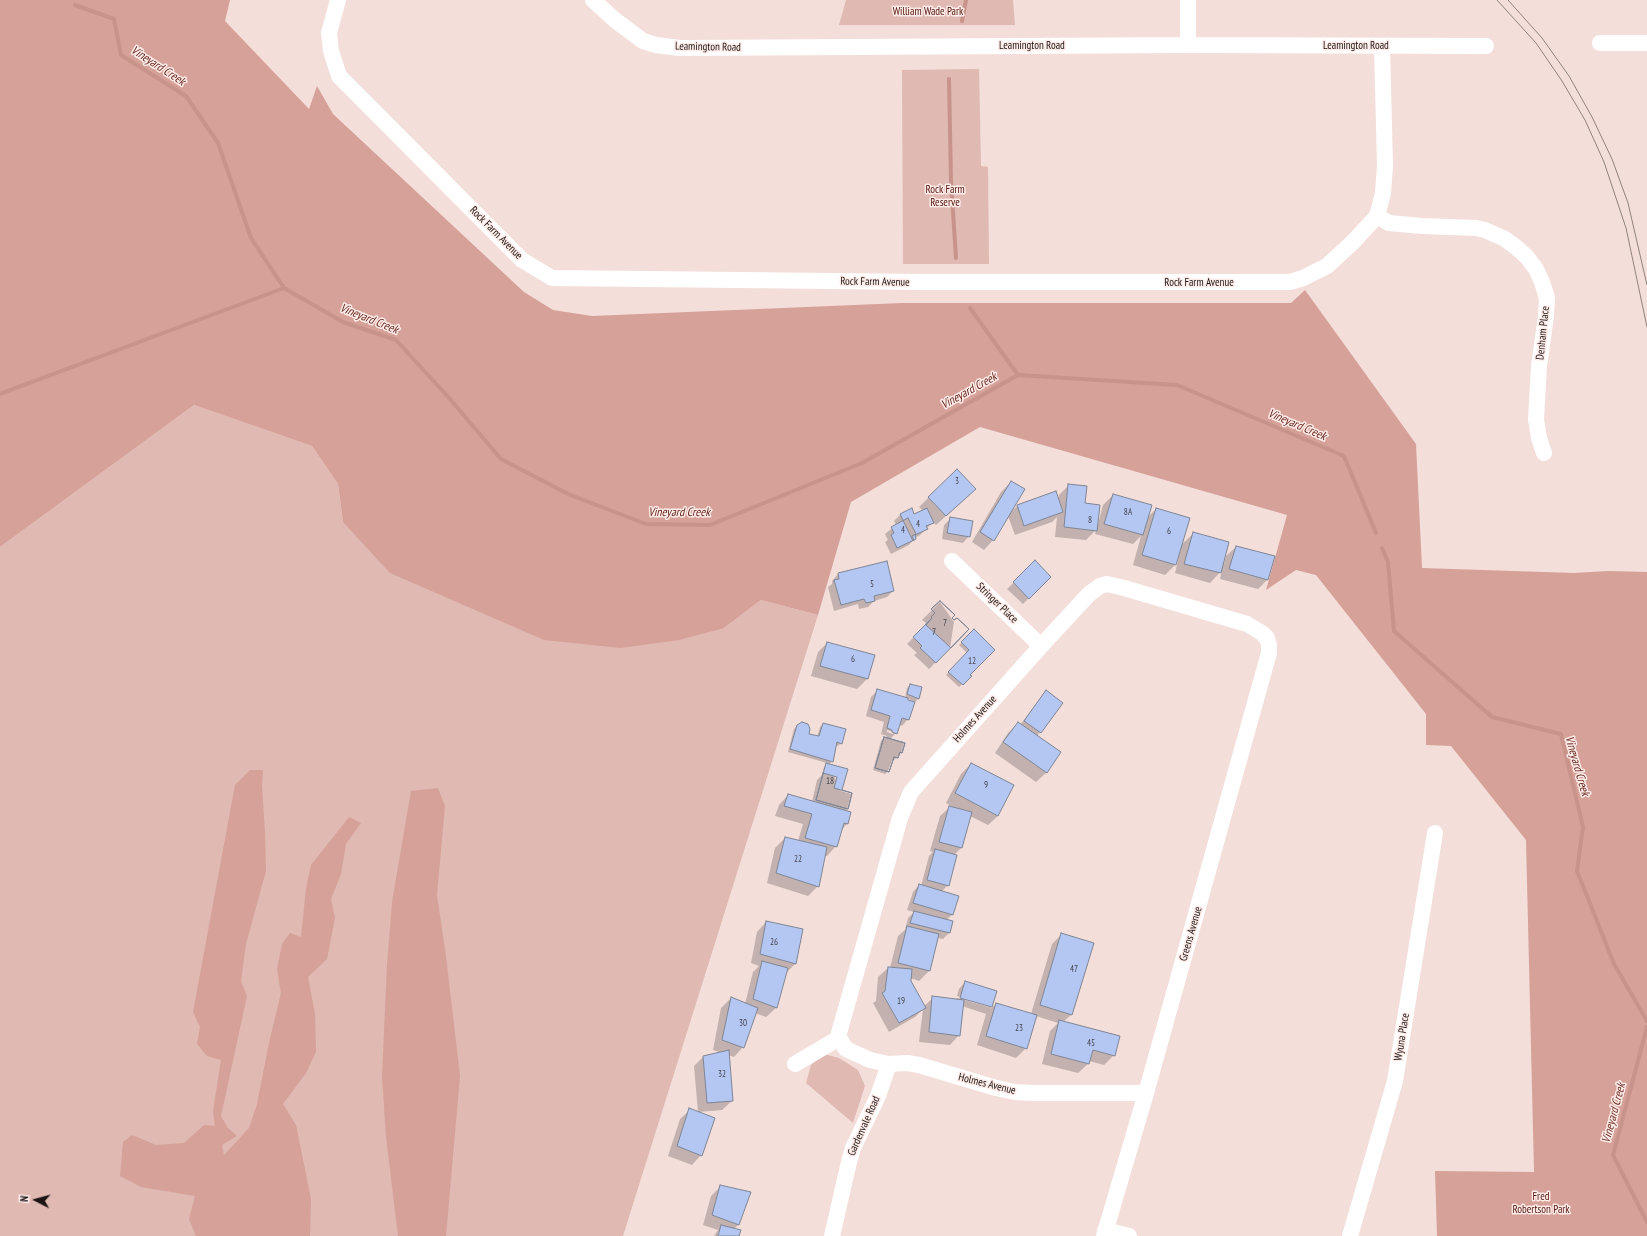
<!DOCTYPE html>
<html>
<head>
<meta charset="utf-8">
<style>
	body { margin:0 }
	#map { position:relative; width:1647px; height:1236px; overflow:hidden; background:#f3deda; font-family:"PT Sans Narrow",sans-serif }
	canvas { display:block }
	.north { position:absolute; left:16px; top:1180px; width:40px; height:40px; -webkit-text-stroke:3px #feece9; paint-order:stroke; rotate:276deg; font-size:11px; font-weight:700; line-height:16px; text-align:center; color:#1b1412 }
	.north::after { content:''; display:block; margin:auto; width:14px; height:18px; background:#1b1412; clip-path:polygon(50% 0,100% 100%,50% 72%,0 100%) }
</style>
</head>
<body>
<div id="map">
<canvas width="1647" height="1236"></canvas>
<div class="north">N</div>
</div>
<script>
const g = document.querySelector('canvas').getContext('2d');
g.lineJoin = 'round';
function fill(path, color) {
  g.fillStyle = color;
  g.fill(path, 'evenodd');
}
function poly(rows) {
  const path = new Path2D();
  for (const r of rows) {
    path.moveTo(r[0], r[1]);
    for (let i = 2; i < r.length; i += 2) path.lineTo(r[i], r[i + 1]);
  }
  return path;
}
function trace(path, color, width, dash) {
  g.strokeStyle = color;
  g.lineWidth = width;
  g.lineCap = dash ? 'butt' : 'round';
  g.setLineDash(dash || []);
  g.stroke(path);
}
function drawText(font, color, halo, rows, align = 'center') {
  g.font = font + ' "PT Sans Narrow",sans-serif';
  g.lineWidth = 3;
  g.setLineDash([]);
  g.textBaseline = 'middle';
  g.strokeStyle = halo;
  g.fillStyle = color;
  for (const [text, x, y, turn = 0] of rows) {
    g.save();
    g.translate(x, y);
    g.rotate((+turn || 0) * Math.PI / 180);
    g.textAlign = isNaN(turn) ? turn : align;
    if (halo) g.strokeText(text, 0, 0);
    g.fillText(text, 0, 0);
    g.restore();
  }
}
const green = poly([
	[846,0,1013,0,1015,25,839,25],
	[979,69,981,166,988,167,989,264,903,264,902,70],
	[194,405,312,446,338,484,343,522,724,628,761,600,818,615,623,1236,0,1236,0,547],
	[824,1054,839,1058,858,1070,865,1086,853,1123,806,1083,811,1065]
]);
const forest = poly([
	[0,0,230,0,225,21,309,109,317,86,333,114,524,292,553,310,592,316,902,303,1291,303,1305,290,1416,444,1422,568,1574,573,1608,571,1647,572,1647,1236,1437,1236,1435,1171,1534,1172,1526,840,1451,746,1426,745,1426,714,1316,575,1296,570,1266,590,1287,515,980,427,851,502,818,615,761,600,724,628,679,640,621,648,544,640,390,573,343,522,338,484,312,446,194,405,0,547],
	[250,770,263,770,262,786,265,832,266,871,246,944,241,981,247,996,221,1116,228,1128,237,1136,222,1145,224,1155,249,1128,257,1104,269,1043,281,993,277,969,282,944,290,933,301,937,306,888,311,865,349,817,361,823,346,844,341,874,331,899,335,918,327,959,308,977,315,1014,316,1052,306,1073,283,1104,296,1125,311,1199,310,1236,196,1236,189,1219,195,1196,141,1187,120,1176,123,1142,132,1135,156,1145,184,1143,204,1125,215,1126,213,1111,221,1060,207,1056,197,1044,200,1027,193,1012,235,785],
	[438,788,445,806,437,895,446,956,460,1076,446,1236,398,1236,386,1137,382,1076,387,965,392,902,411,791]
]);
const shadow = poly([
	[1011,482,1011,512,1017,506,1058,502,1059,495,1069,485,1084,504,1097,524,1098,524,1103,505,1113,495,1147,518,1156,509,1189,519,1175,565,1165,575,1133,565,1141,536,1133,544,1095,534,1096,530,1086,540,1055,537,1057,517,1052,522,1015,535,1008,516,993,540,984,550,972,542,1001,492],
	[929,497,965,499,936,525,933,522,920,535,915,538,909,545,891,554,885,542,888,540,885,534,896,525,894,521,901,514,914,516,923,511,919,507],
	[951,518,969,536,963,543,942,539,944,525],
	[1193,534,1222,564,1224,564,1226,556,1236,547,1267,580,1258,589,1220,579,1222,570,1210,583,1175,573,1182,544],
	[1035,562,1050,577,1023,604,1007,589],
	[886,563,893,591,887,597,874,601,868,607,859,609,858,604,834,611,828,587,832,584,832,581,838,574],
	[940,602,954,622,950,648,929,669,914,655,917,653,907,644,923,628,926,623,922,620],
	[974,630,969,675,970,676,959,687,946,675,967,653,959,645],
	[827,643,873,656,867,679,857,689,811,676,818,652],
	[910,685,921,688,918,699,915,702,907,698,908,719,902,726,899,725,896,733,890,739,904,743,901,753,894,760,892,760,888,771,885,774,873,770,881,741,884,738,886,738,887,736,881,734,884,722,866,716,871,697,878,690,905,698,907,688],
	[887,730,893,732,893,734,887,732],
	[1046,691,1062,703,1037,736,1060,753,1046,773,1036,782,995,753,1008,733,1018,723,1020,725],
	[823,724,841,743,838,746,836,745,832,761,829,765,841,791,851,794,847,809,844,811,847,824,841,830,836,846,827,856,824,856,818,886,808,896,767,883,775,848,785,838,798,841,803,824,775,816,779,805,788,795,812,802,817,780,822,775,824,767,827,763,788,752,794,729,797,726,808,734,817,737,820,727],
	[971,764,998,816,988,825,970,816,961,848,954,855,948,885,941,892,952,915,946,920,949,933,943,939,937,938,929,971,919,981,910,978,910,981,924,1006,933,998,956,1000,957,998,989,1007,989,1005,957,996,959,989,965,982,996,992,990,1009,996,1004,1031,1014,1052,944,1062,934,1071,1015,1063,1022,1114,1055,1104,1065,1089,1061,1088,1064,1078,1073,1042,1064,1050,1031,1058,1023,1036,1016,1026,1048,1016,1058,977,1045,986,1014,962,1006,959,1035,950,1045,919,1042,923,1009,915,1017,889,1032,873,1003,876,1001,878,977,888,968,890,968,898,936,905,930,908,918,914,912,907,910,913,892,919,885,921,886,929,856,933,852,930,851,940,816,951,806,946,803,961,774],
	[766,922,801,930,795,964,785,974,776,1008,766,1017,755,1013,743,1047,734,1057,728,1055,732,1101,722,1110,698,1112,694,1066,704,1056,722,1053,713,1050,721,1008,731,998,745,1004,753,972,759,966,751,963,757,932],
	[690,1110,701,1155,692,1165,668,1156,680,1119],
	[721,1186,738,1225,734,1229,738,1236,714,1236,718,1230,703,1225,711,1196]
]);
const stream = poly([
	[75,5,114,19,121,55,186,96,218,143,251,238,284,288,343,322,396,340,450,399,501,459,568,494,646,524,710,525,862,463,1018,375,1177,385,1344,456,1376,533],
	[962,21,966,0],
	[949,79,951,181,956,258],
	[970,308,1018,375],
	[0,394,284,288],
	[1382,548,1388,562,1394,631,1492,717,1561,734,1583,827,1577,871,1614,964,1647,1021],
	[1647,1027,1613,1155,1647,1222]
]);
const building = poly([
	[957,469,976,489,946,516,928,497,957,469],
	[1011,481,1025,489,994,541,980,532,1011,481],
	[1068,484,1087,486,1085,503,1100,505,1097,531,1064,527,1068,484],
	[1056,491,1063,512,1024,526,1017,505,1056,491],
	[1113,494,1152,505,1143,535,1104,524,1113,494],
	[912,508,914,514,927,508,934,523,926,526,928,529,915,535,916,539,913,541,900,514,912,508],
	[1156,508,1190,518,1176,565,1142,555,1156,508],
	[950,517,973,521,970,537,947,533,950,517],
	[908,518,916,534,912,536,914,540,897,548,891,535,894,533,891,527,908,518],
	[1193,532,1229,542,1221,573,1184,564,1193,532],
	[1236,546,1275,556,1268,580,1229,569,1236,546],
	[1035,560,1051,577,1029,599,1013,582,1035,560],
	[887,561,894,591,874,596,875,601,866,603,864,599,841,605,834,580,839,579,838,573,887,561],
	[940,601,955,615,952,618,954,620,957,618,969,629,936,663,920,648,922,646,913,637,932,618,931,617,935,613,931,609,940,601],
	[940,601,955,615,952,618,954,620,957,618,969,629,951,648,926,625,932,618,931,617,935,613,931,609,940,601],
	[974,629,995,650,970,675,972,676,963,685,948,672,969,650,961,642,974,629],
	[827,642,875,655,868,679,820,666,827,642],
	[910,684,922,687,919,699,907,694,910,684],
	[877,689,908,698,908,700,915,702,909,720,902,718,897,734,892,732,892,730,887,728,890,716,871,710,877,689],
	[1046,690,1063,703,1041,733,1024,721,1046,690],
	[802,722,808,724,810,729,809,734,819,736,823,723,846,729,842,744,837,742,833,762,790,749,797,725,802,722],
	[1018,722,1061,752,1047,773,1003,742,1018,722],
	[884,737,905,743,902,753,900,752,898,758,894,757,889,772,875,768,884,737],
	[884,737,905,743,902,753,900,752,898,758,894,757,889,772,875,768,884,737],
	[826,763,848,769,842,790,852,793,848,809,816,800,826,763],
	[971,763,1014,785,998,816,955,793,971,763],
	[823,773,837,777,834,788,852,793,848,809,816,800,823,773],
	[788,794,851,812,848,824,844,823,837,847,805,838,812,814,784,806,788,794],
	[949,806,972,812,962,848,939,842,949,806],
	[785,837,827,847,819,887,776,873,785,837],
	[935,849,957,855,949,886,927,880,935,849],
	[919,884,959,896,953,915,913,903,919,884],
	[914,911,953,921,950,933,910,923,914,911],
	[766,921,803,929,796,964,760,954,766,921],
	[907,926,939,934,930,971,898,963,907,926],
	[1061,933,1094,943,1072,1015,1040,1005,1061,933],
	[762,961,788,968,777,1008,753,999,762,961],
	[888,967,912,969,911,981,926,1008,899,1023,882,993,885,991,888,967],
	[965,981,997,991,992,1007,960,998,965,981],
	[932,996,964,1000,960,1036,929,1032,932,996],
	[731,997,758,1008,744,1048,722,1040,731,997],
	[996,1003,1037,1015,1027,1049,986,1036,996,1003],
	[1059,1020,1120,1036,1115,1056,1093,1050,1089,1064,1051,1054,1059,1020],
	[729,1050,733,1101,707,1103,703,1056,729,1050],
	[689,1108,715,1118,702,1156,677,1146,689,1108],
	[720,1185,751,1192,739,1225,712,1215,720,1185],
	[721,1225,741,1230,739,1236,718,1236,721,1225]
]);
const minor = poly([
	[338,0,329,33,331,51,339,76,522,260,552,278,925,282,1290,282,1303,278,1327,266,1353,242,1377,216,1383,193,1385,166,1382,46],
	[593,0,615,20,643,41,656,45,680,48,1188,45,1486,46],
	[1188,0,1188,45],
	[1600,43,1647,43],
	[1377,216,1389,223,1422,226,1476,228,1485,230,1505,239,1517,248,1527,257,1536,269,1542,282,1547,298,1546,316,1539,366,1536,419,1539,438,1544,453],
	[952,561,1041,646],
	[795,1064,839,1038],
	[1105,1230,1129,1236],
	[832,1236,849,1162,853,1148,878,1096,889,1064],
	[1104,1236,1146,1093,1269,653,1269,645,1267,638,1262,633,1247,624,1124,588,1107,584,1100,586,1089,594,1041,646,911,792,900,818,839,1033,839,1038,846,1049,870,1060,889,1064,907,1063,919,1065,996,1088,1015,1092,1033,1093,1146,1093],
	[1350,1236,1395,1081,1435,833]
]);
const tram = poly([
	[1497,0,1536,43,1562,81,1585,120,1604,162,1626,228,1647,327],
	[1508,0,1542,38,1569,76,1592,117,1612,159,1628,203,1647,285]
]);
const numberNames = [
	["3",957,481],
	["8A",1128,512],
	["8",1090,520],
	["4",918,524],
	["4",903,530],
	["6",1169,531],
	["5",872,584],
	["7",945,623],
	["7",934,632],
	["6",853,659],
	["12",972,661],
	["18",830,781],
	["9",986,785],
	["22",798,859],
	["26",774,942],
	["47",1074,969],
	["19",901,1001],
	["30",743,1023],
	["23",1019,1028],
	["45",1091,1043],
	["32",722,1074]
];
const parkNames = [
	["William Wade Park",928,12],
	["Rock Farm",945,190],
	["Reserve",945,203],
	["Fred",1541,1197],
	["Robertson Park",1541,1210]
];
const streetNames = [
	["Leamington Road",1032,46],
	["Leamington Road",1356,46],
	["Leamington Road",708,47,1],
	["Rock Farm Avenue",496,233,45],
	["Rock Farm Avenue",875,282,1],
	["Rock Farm Avenue",1199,283],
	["Denham Place",1543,333,-84],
	["Stringer Place",997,603,44],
	["Holmes Avenue",975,719,-48],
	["Greens Avenue",1191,934,-74],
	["Wyuna Place",1402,1037,-81],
	["Holmes Avenue",987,1084,14],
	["Gardenvale Road",864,1126,-66]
];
const waterNames = [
	["Vineyard Creek",158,66,33],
	["Vineyard Creek",369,319,22],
	["Vineyard Creek",969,391,-29],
	["Vineyard Creek",1297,425,23],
	["Vineyard Creek",679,513],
	["Vineyard Creek",1577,766,74],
	["Vineyard Creek",1614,1113,-75]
];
fill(green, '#dfb9b2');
fill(forest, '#d6a198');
fill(shadow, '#0003');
trace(stream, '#c7938a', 4);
fill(building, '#b4c7f3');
trace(building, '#7e8594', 1);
trace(minor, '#fff', 16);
trace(tram, '#90827f', 1);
drawText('9px', '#41414a', null, numberNames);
drawText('11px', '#53130c', '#feece9', parkNames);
drawText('11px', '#1b1412', '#feece9', streetNames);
drawText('italic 12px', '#6a2920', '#feece9', waterNames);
</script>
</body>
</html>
